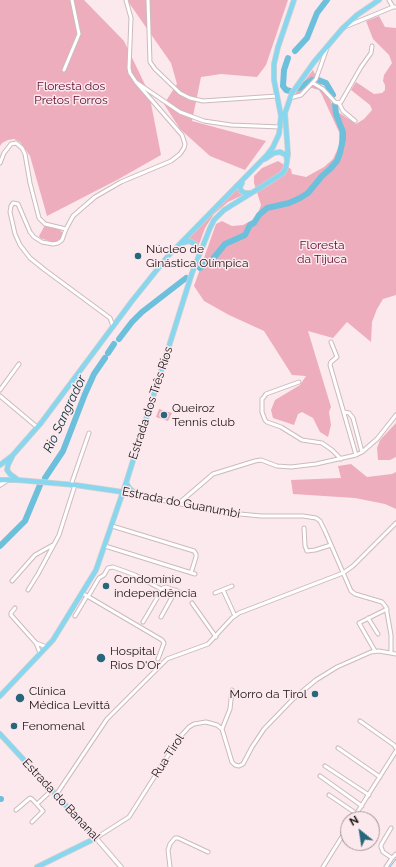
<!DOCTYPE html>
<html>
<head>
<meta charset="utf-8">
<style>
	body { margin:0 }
	#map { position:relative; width:396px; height:867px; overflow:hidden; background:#fce9ed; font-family:Raleway,sans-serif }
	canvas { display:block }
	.north { position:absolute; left:340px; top:811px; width:40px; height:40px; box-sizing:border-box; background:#fce9ed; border:1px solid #a29497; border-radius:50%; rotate:330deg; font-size:11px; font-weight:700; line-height:16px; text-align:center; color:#1c1517 }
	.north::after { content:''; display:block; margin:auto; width:14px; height:18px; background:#27677b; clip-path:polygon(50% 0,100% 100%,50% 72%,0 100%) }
</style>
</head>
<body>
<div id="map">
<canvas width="396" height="867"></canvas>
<div class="north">N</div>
</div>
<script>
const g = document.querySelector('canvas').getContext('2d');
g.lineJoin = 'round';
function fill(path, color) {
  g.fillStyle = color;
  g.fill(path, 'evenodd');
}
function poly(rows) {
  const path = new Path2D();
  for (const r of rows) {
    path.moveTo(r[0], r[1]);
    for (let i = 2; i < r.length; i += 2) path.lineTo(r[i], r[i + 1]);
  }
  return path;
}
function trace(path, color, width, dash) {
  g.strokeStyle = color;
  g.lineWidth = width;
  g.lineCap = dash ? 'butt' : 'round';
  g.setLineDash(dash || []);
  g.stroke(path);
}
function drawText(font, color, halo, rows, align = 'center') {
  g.font = font + ' Raleway,sans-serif';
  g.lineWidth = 3;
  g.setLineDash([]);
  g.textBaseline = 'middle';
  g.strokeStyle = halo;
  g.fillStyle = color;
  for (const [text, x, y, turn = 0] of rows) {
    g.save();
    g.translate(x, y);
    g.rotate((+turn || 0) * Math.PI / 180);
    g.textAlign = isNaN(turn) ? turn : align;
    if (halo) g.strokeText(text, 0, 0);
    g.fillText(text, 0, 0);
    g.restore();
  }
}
const green = poly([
	[0,0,84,0,124,41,149,93,161,155,117,180,47,216,30,156,20,142,14,139,8,140,2,143,0,146],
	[127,0,288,0,266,65,257,77,221,74,201,77,192,121,266,141,245,170,210,156,180,129,164,104,177,84,171,63],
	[379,16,385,27,396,28,396,295,383,299,377,309,372,322,371,342,347,322,333,338,308,331,331,407,329,412,331,425,328,437,320,432,313,418,302,412,298,414,294,425,273,418,271,410,275,400,300,385,306,376,292,375,264,331,229,315,204,301,194,286,216,224,222,221,232,226,243,225,256,218,261,205,254,183,254,176,262,168,278,161,291,169,292,174,306,177,324,167,333,159,339,146,339,132,322,95,319,90,312,88,308,88,303,95,300,97,295,93,313,70,318,81,324,88,335,110,356,124,364,119,372,110,370,105,351,90,356,82,374,94,382,93,385,90,385,85,383,81,384,75,392,63,389,55,373,39,366,21],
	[238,187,239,192,243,195,228,202,214,214,205,228,198,247,191,239,187,239],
	[45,225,60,230,63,233,60,241,56,243,52,242,40,238,39,236],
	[159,409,172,413,168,421,156,417],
	[396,423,396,457,390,460,378,460,377,448,380,440],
	[351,464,367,477,392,474,396,472,396,509,385,504,355,498,293,494,291,480,341,478,338,466]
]);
const stream = poly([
	[390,867,396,859]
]);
const river = poly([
	[295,51,307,38,317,13,327,0],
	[288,58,284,70,283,86,286,90,290,91],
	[316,79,326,83,333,95],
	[299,88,312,80],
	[200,268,212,260,225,244,245,235,250,225,254,223,259,215,267,208,289,203,300,198,308,193,322,176,330,169,337,161,340,153,343,139,343,132,336,114,335,104],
	[119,339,132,322,142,312,186,278],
	[108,353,114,344],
	[45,478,63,451,85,394,94,374,105,358],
	[0,546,25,521,40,485],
	[0,799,1,799]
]);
const minor = poly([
	[126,0,131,18,129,68,130,73,136,82,180,112,204,121,231,125,280,127],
	[148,0,150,62,155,69,180,93,190,98,203,101,277,96],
	[389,0,393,7],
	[347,26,393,7,396,7],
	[64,70,79,34,72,0],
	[313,83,323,89,335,102,338,103,341,102,361,67,371,53,372,46],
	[290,98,301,95,316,79,327,48],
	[339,103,343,111,355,121],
	[0,163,4,153,11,144,16,143,22,148,25,154,30,183,39,218,45,224,66,229,73,216,95,197,121,182,171,161,180,154,184,148,185,144,182,135,136,82],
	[66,229,62,240,58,243,53,244,42,242,34,237,30,232,18,204,13,203,11,206,10,212,15,234,20,245,30,258,45,270,110,318,113,326],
	[331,342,337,357,331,362,330,365,356,455],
	[299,382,266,394,264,397,262,399,262,412,265,420,267,422,281,427,302,440,322,443,332,450,341,459],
	[0,390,19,364],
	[0,396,37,427],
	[344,412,349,413,353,418,362,452],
	[71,485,89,433],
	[123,492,219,512,261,516,303,516,316,518,320,521,325,531,351,591,355,594,382,602,386,607,391,635,391,653],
	[178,504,213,474,255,461,261,460,277,466,291,467,316,464,356,455,362,452,377,439,396,415],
	[112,526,194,551,196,554,196,557,191,573],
	[304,528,305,546,307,551,315,550,331,545],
	[105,546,195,574],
	[12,581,35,555,53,545],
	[28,590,38,574,59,535,75,485],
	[223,590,235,616],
	[82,593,162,640,164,643,158,659],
	[215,593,232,586],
	[89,595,99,578,104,575,108,568,113,567,135,575,161,589],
	[192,603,216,637],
	[15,608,11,613,11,615,36,643,40,653],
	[75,616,87,596],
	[161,617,176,590],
	[368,618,378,634],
	[143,622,163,588,166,587,188,595],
	[36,643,47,647],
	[375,651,359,623,387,609],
	[360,721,394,745,396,748],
	[222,729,230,709,232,690],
	[338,748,380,777],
	[325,766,369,795],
	[320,776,362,806],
	[56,795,107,719,167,659,208,644,232,618,239,613,343,573,353,566,396,523],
	[329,795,357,814],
	[37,804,52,790],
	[16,810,30,798,32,799,43,811,32,822],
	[353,819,396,751],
	[391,828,381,845,381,847,383,852,392,858],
	[96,838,129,817,179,738,189,727,194,724,206,722,217,725,222,729,232,762,235,765,239,766,243,764,252,747,264,729,293,699,316,680,337,667,371,652,379,651,396,654],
	[170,867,168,850,170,844,175,838,178,838,208,852],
	[323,867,348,827],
	[386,867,392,858,396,854]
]);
const tertiary = poly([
	[0,485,6,481],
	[96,838,121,867]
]);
const primary = poly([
	[265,159,274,153,280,152,286,155,287,160],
	[242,183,240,187,241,191,245,193,250,193],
	[182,243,189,241,195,244,198,249,198,253],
	[12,457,8,465,7,470,10,474,18,480],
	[0,465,12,456,41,423,132,301,168,256,267,155,273,147,279,134,281,116,274,80,274,64,278,47,294,0],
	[0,480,18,480,75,485,123,492],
	[126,483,130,489,138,495],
	[0,696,53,640,96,570,126,483,192,273,210,228,214,220,224,210,266,184,283,173,286,167,288,154,285,113,292,93,314,62,342,29,357,15,379,0],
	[0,734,96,838,37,867]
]);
const markers = [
	[138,256,4,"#27677b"],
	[164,415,4,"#27677b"],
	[106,586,4,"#27677b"],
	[101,658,5,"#27677b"],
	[315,694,4,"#27677b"],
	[20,698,5,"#27677b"],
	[14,726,4,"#27677b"]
];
const parkNames = [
	["Floresta dos",71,86],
	["Pretos Forros",71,100],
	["Floresta",322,245],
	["da Tijuca",322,259]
];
const poiNames = [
	["Núcleo de",146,249],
	["Ginástica Olímpica",146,263],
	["Queiroz",172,408],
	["Tennis club",172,422],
	["Condomínio",114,579],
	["independência",114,593],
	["Hospital",110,651],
	["Rios D'Or",110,665],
	["Clínica",29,691],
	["Médica Levittá",29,705],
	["Morro da Tirol",307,694,"right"],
	["Fenomenal",22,726]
];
const streetNames = [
	["Estrada dos Três Rios",151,403,-72],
	["Estrada do Guanumbi",181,503,11],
	["Rua Tirol",168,756,-57],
	["Estrada do Bananal",61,800,47]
];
const waterNames = [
	["Rio Sangrador",65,414,-65]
];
fill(green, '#eeadbd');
trace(stream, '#6dc0dc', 1);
trace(river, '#6dc0dc', 6);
trace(minor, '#ccbabe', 5);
trace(tertiary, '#ccbabe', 5.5);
trace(primary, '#d2d0d1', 6);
trace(minor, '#fff', 3);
trace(tertiary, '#fff', 3.5);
trace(primary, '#88d7ee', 4.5);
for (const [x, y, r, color] of markers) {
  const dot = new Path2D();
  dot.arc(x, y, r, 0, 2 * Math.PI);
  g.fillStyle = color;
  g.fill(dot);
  trace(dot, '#fce9ed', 1.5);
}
drawText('12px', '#5e072d', '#fce9ed', parkNames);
drawText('12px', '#1c1517', '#fce9ed', poiNames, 'left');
drawText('12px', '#1c1517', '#fce9ed', streetNames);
drawText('italic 13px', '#062f3b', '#fce9ed', waterNames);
</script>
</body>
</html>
